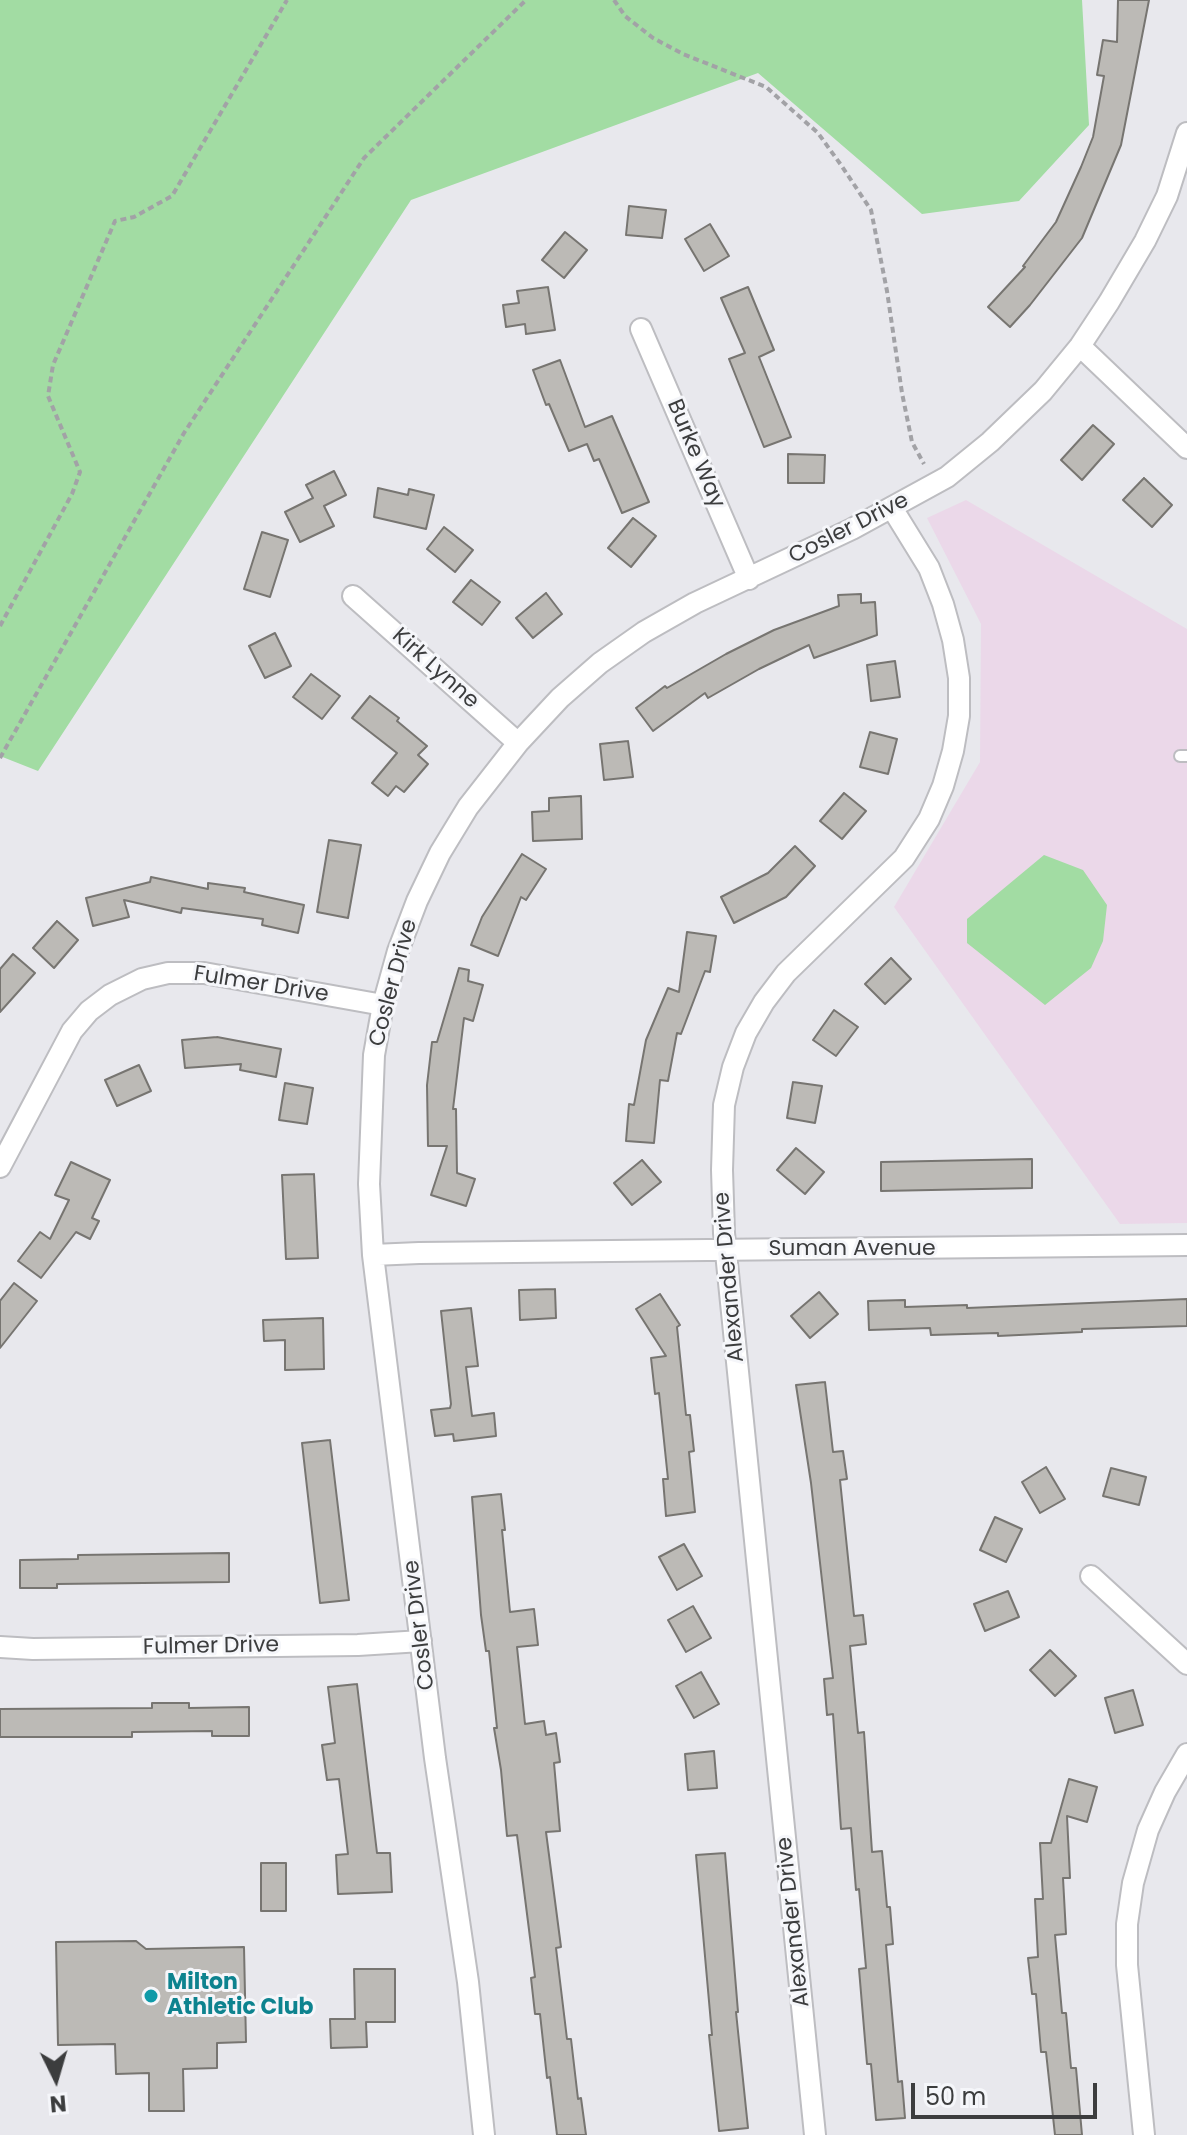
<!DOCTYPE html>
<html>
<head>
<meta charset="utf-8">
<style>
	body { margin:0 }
	#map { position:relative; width:1187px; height:2135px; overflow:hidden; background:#e8e8ed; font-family:Poppins,sans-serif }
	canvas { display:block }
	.north { position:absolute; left:16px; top:2039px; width:80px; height:80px; -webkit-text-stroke:6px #f5f6fa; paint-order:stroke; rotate:175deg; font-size:22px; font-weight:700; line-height:32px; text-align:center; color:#3c3d3e }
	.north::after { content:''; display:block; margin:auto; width:28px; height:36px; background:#3c3d3e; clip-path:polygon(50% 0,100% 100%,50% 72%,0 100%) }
	.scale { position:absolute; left:911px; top:2083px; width:186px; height:36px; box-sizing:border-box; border:4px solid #3c3d3e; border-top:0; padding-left:10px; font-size:24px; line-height:28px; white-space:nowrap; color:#3c3d3e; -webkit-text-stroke:6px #f5f6fa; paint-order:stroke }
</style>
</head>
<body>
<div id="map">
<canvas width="1187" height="2135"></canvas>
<div class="north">N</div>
<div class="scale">50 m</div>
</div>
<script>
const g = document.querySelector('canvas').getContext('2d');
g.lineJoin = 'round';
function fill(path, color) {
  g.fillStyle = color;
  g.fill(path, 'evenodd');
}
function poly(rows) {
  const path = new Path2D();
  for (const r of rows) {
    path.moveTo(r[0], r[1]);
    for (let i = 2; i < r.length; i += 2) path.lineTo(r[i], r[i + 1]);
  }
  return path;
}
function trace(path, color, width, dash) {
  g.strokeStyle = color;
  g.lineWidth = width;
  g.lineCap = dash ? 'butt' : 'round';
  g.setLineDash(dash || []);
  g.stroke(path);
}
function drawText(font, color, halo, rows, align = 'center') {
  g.font = font + ' Poppins,sans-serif';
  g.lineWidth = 6;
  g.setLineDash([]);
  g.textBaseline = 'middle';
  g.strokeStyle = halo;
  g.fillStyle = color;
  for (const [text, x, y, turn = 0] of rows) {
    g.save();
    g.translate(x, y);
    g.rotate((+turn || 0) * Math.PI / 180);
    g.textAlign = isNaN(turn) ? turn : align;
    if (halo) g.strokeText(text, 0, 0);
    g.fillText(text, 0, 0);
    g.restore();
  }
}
const education = poly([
	[966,500,1187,629,1187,1223,1120,1224,894,907,980,762,981,624,927,518]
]);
const green = poly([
	[0,0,1082,0,1089,125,1019,201,922,214,758,73,411,200,38,771,0,756],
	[1044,855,1083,870,1107,905,1103,941,1091,968,1045,1005,967,943,967,919]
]);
const building = poly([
	[1118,0,1149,0,1121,145,1082,238,1030,305,1010,327,988,307,1025,267,1023,266,1056,222,1081,167,1093,137,1104,76,1097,75,1103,40,1117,42,1118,0],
	[629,206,666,210,662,238,626,235,629,206],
	[710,224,729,256,704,271,685,239,710,224],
	[565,232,587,250,564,278,542,260,565,232],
	[548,287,555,330,526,334,525,324,506,327,503,305,519,303,517,291,548,287],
	[748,287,774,350,759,357,791,437,764,447,729,359,745,353,721,298,748,287],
	[560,360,585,427,612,416,649,502,622,513,599,459,594,461,587,444,569,451,549,404,546,405,533,370,560,360],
	[1093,425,1114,444,1082,480,1061,460,1093,425],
	[788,454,825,455,824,483,788,483,788,454],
	[334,471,346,495,324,506,334,526,300,542,285,512,313,498,306,485,334,471],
	[1144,478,1172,505,1152,527,1123,500,1144,478],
	[378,488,408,495,409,489,434,495,426,529,374,517,378,488],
	[633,518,656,536,631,567,608,548,633,518],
	[444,527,473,550,455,572,427,549,444,527],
	[262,532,288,540,270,597,244,589,262,532],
	[471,580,500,602,482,625,453,602,471,580],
	[546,593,562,614,533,638,516,618,546,593],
	[861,594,861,603,875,602,877,635,814,658,809,645,759,669,708,698,705,693,653,731,636,708,665,686,667,688,726,654,774,630,839,606,838,595,861,594],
	[275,633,291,666,265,678,249,646,275,633],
	[895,661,900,697,871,701,867,665,895,661],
	[311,674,340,696,322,719,293,697,311,674],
	[370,696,399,718,397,721,427,746,418,755,428,764,404,792,396,786,388,796,372,783,397,753,352,718,370,696],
	[870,732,897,739,888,774,860,767,870,732],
	[628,741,633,777,604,780,600,744,628,741],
	[844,793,866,811,842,839,820,821,844,793],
	[581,796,582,839,533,841,532,812,549,811,549,798,581,796],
	[329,840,361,845,348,918,317,912,329,840],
	[795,846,815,866,786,897,734,923,721,897,768,873,795,846],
	[522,854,546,869,526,900,521,897,498,956,471,945,482,917,522,854],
	[151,877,208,889,208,883,245,888,244,892,304,905,298,933,262,925,263,919,182,908,181,913,124,900,129,917,93,926,86,898,150,882,151,877],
	[57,921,78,940,54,968,33,948,57,921],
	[687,932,716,936,710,972,705,971,681,1034,677,1033,668,1081,660,1080,654,1143,626,1141,629,1104,634,1105,646,1040,668,988,679,992,687,932],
	[13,954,35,973,0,1012,0,969,13,954],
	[891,958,911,979,885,1004,865,984,891,958],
	[459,968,469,970,468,981,483,985,473,1021,464,1018,453,1109,456,1109,457,1173,475,1179,466,1206,431,1195,447,1146,428,1146,427,1085,432,1042,437,1042,459,968],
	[834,1010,858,1027,836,1056,813,1040,834,1010],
	[217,1037,281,1049,276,1077,240,1070,241,1064,185,1068,182,1040,217,1037],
	[139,1065,151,1091,117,1106,105,1080,139,1065],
	[793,1082,822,1086,815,1123,787,1118,793,1082],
	[285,1083,313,1088,307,1124,279,1120,285,1083],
	[796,1148,824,1172,805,1194,777,1170,796,1148],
	[1032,1159,1032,1188,881,1191,881,1162,1032,1159],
	[642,1160,661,1182,632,1205,614,1183,642,1160],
	[71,1162,110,1180,92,1218,99,1221,90,1239,76,1232,41,1278,18,1261,40,1232,50,1239,69,1200,55,1195,71,1162],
	[314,1174,318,1258,286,1259,282,1175,314,1174],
	[14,1283,37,1301,0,1348,0,1301,14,1283],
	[555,1289,556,1318,520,1320,519,1290,555,1289],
	[819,1292,838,1314,810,1338,791,1316,819,1292],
	[660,1294,680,1325,677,1327,686,1415,690,1415,694,1451,689,1452,695,1512,666,1516,663,1479,668,1479,659,1393,655,1394,651,1358,666,1356,636,1309,660,1294],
	[1187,1299,1187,1326,1082,1329,1082,1332,998,1336,998,1333,931,1335,930,1328,869,1330,868,1301,905,1300,905,1307,967,1305,967,1308,1187,1299],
	[471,1308,478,1366,466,1367,472,1416,494,1413,496,1436,454,1441,453,1434,435,1436,431,1410,450,1408,451,1404,441,1311,471,1308],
	[323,1318,324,1369,285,1370,285,1340,264,1341,263,1320,323,1318],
	[825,1382,833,1452,843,1451,847,1479,840,1480,854,1616,863,1615,866,1644,850,1646,858,1733,864,1732,872,1852,882,1851,887,1907,890,1907,893,1944,886,1945,898,2082,902,2081,905,2118,876,2120,871,2064,867,2064,859,1969,866,1968,859,1889,856,1890,851,1828,841,1829,833,1714,827,1715,824,1679,833,1678,811,1483,796,1385,825,1382],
	[330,1440,349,1600,320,1603,302,1443,330,1440],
	[1046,1467,1065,1499,1040,1513,1022,1482,1046,1467],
	[1111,1468,1146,1477,1139,1505,1103,1496,1111,1468],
	[501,1494,505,1530,502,1530,510,1612,534,1609,538,1645,517,1647,525,1724,544,1721,546,1735,556,1733,560,1762,554,1763,560,1831,546,1832,561,1947,556,1948,567,2039,571,2039,578,2099,581,2098,586,2135,557,2135,550,2077,547,2078,540,2014,535,2014,531,1978,535,1977,517,1835,507,1836,501,1770,494,1728,497,1728,489,1651,486,1651,481,1615,472,1497,501,1494],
	[995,1517,1022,1529,1006,1562,980,1550,995,1517],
	[684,1544,702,1576,677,1590,659,1557,684,1544],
	[229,1553,229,1582,57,1584,57,1588,20,1588,20,1560,78,1559,78,1555,229,1553],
	[1008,1591,1019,1617,985,1631,974,1604,1008,1591],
	[693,1606,711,1638,686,1652,668,1620,693,1606],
	[1050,1650,1076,1676,1055,1696,1030,1670,1050,1650],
	[701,1672,719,1704,694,1718,676,1686,701,1672],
	[357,1684,377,1853,390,1853,392,1892,338,1894,336,1855,348,1854,339,1779,327,1780,322,1745,335,1743,328,1687,357,1684],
	[1133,1690,1143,1725,1115,1733,1105,1698,1133,1690],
	[152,1703,189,1703,189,1708,249,1707,249,1736,212,1736,212,1731,132,1732,132,1737,0,1737,0,1709,152,1708,152,1703],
	[714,1751,717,1788,688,1790,685,1754,714,1751],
	[1069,1779,1097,1787,1087,1822,1067,1816,1070,1878,1063,1878,1066,1934,1055,1935,1062,2013,1066,2013,1071,2068,1076,2068,1082,2135,1055,2135,1046,2052,1041,2052,1036,1994,1032,1994,1028,1958,1038,1957,1035,1899,1043,1899,1040,1843,1051,1843,1069,1779],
	[725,1853,738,2012,736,2012,748,2128,719,2131,709,2035,712,2035,696,1855,725,1853],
	[261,1863,286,1863,286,1911,261,1911,261,1863],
	[136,1941,146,1949,244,1947,246,2042,217,2043,217,2068,183,2069,184,2111,149,2111,149,2073,116,2074,115,2044,58,2045,56,1942,136,1941],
	[354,1969,395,1969,395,2022,366,2022,367,2047,331,2048,330,2019,355,2019,354,1969]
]);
const path = poly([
	[614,0,625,16,653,38,683,54,766,87,818,133,841,165,871,210,887,291,902,393,912,442,924,464],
	[0,626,72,494,80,472,48,396,53,365,115,221,134,217,172,196,287,0],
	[0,758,184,433,364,158,526,0]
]);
const lane = poly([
	[1180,756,1187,756]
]);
const street = poly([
	[641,329,749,579],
	[1080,346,1187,448],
	[353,596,518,743],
	[0,1167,72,1031,89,1011,110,995,142,979,168,973,204,973,383,1005],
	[373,1255,419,1253,1187,1245],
	[1091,1576,1187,1664],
	[0,1647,33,1649,358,1645,421,1641],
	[484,2135,468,1982,435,1758,373,1255,369,1184,374,1055,383,1005,398,951,417,901,440,853,468,807,518,743,560,698,600,663,644,632,695,603,852,529,947,477,990,442,1043,391,1080,346,1109,302,1145,241,1167,196,1187,133],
	[815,2135,724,1233,722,1170,724,1105,733,1067,746,1033,764,1002,786,973,904,858,929,819,943,786,953,751,959,716,959,678,953,640,943,604,929,568,892,508],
	[1144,2135,1127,1965,1127,1924,1133,1883,1148,1830,1165,1792,1187,1754]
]);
const markers = [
	[151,1996,8,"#0f9aa8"]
];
const streetNames = [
	["Burke Way",695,454,67],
	["Cosler Drive",849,529,-27],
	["Kirk Lynne",435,669,42],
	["Cosler Drive",394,983,-75],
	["Fulmer Drive",261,985,9],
	["Suman Avenue",852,1249],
	["Alexander Drive",730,1277,-95],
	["Cosler Drive",420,1625,-97],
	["Fulmer Drive",211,1647,-1],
	["Alexander Drive",794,1922,-96]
];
const cultureNames = [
	["Milton",167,1983],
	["Athletic Club",167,2008]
];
fill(education, '#ebd8e9');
fill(green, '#a2dca3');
fill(building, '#bcbab6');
trace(building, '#777571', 2);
trace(lane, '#bdbdc1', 14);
trace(street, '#bdbdc1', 24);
trace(path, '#a2a2a6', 4, [6, 4]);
trace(lane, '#fff', 10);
trace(street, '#fff', 20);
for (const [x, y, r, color] of markers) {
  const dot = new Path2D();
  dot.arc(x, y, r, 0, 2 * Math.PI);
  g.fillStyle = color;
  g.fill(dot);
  trace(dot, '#f5f6fa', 3);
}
drawText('22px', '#3c3d3e', '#f5f6fa', streetNames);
drawText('bold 22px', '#0d838f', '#f5f6fa', cultureNames, 'left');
</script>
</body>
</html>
